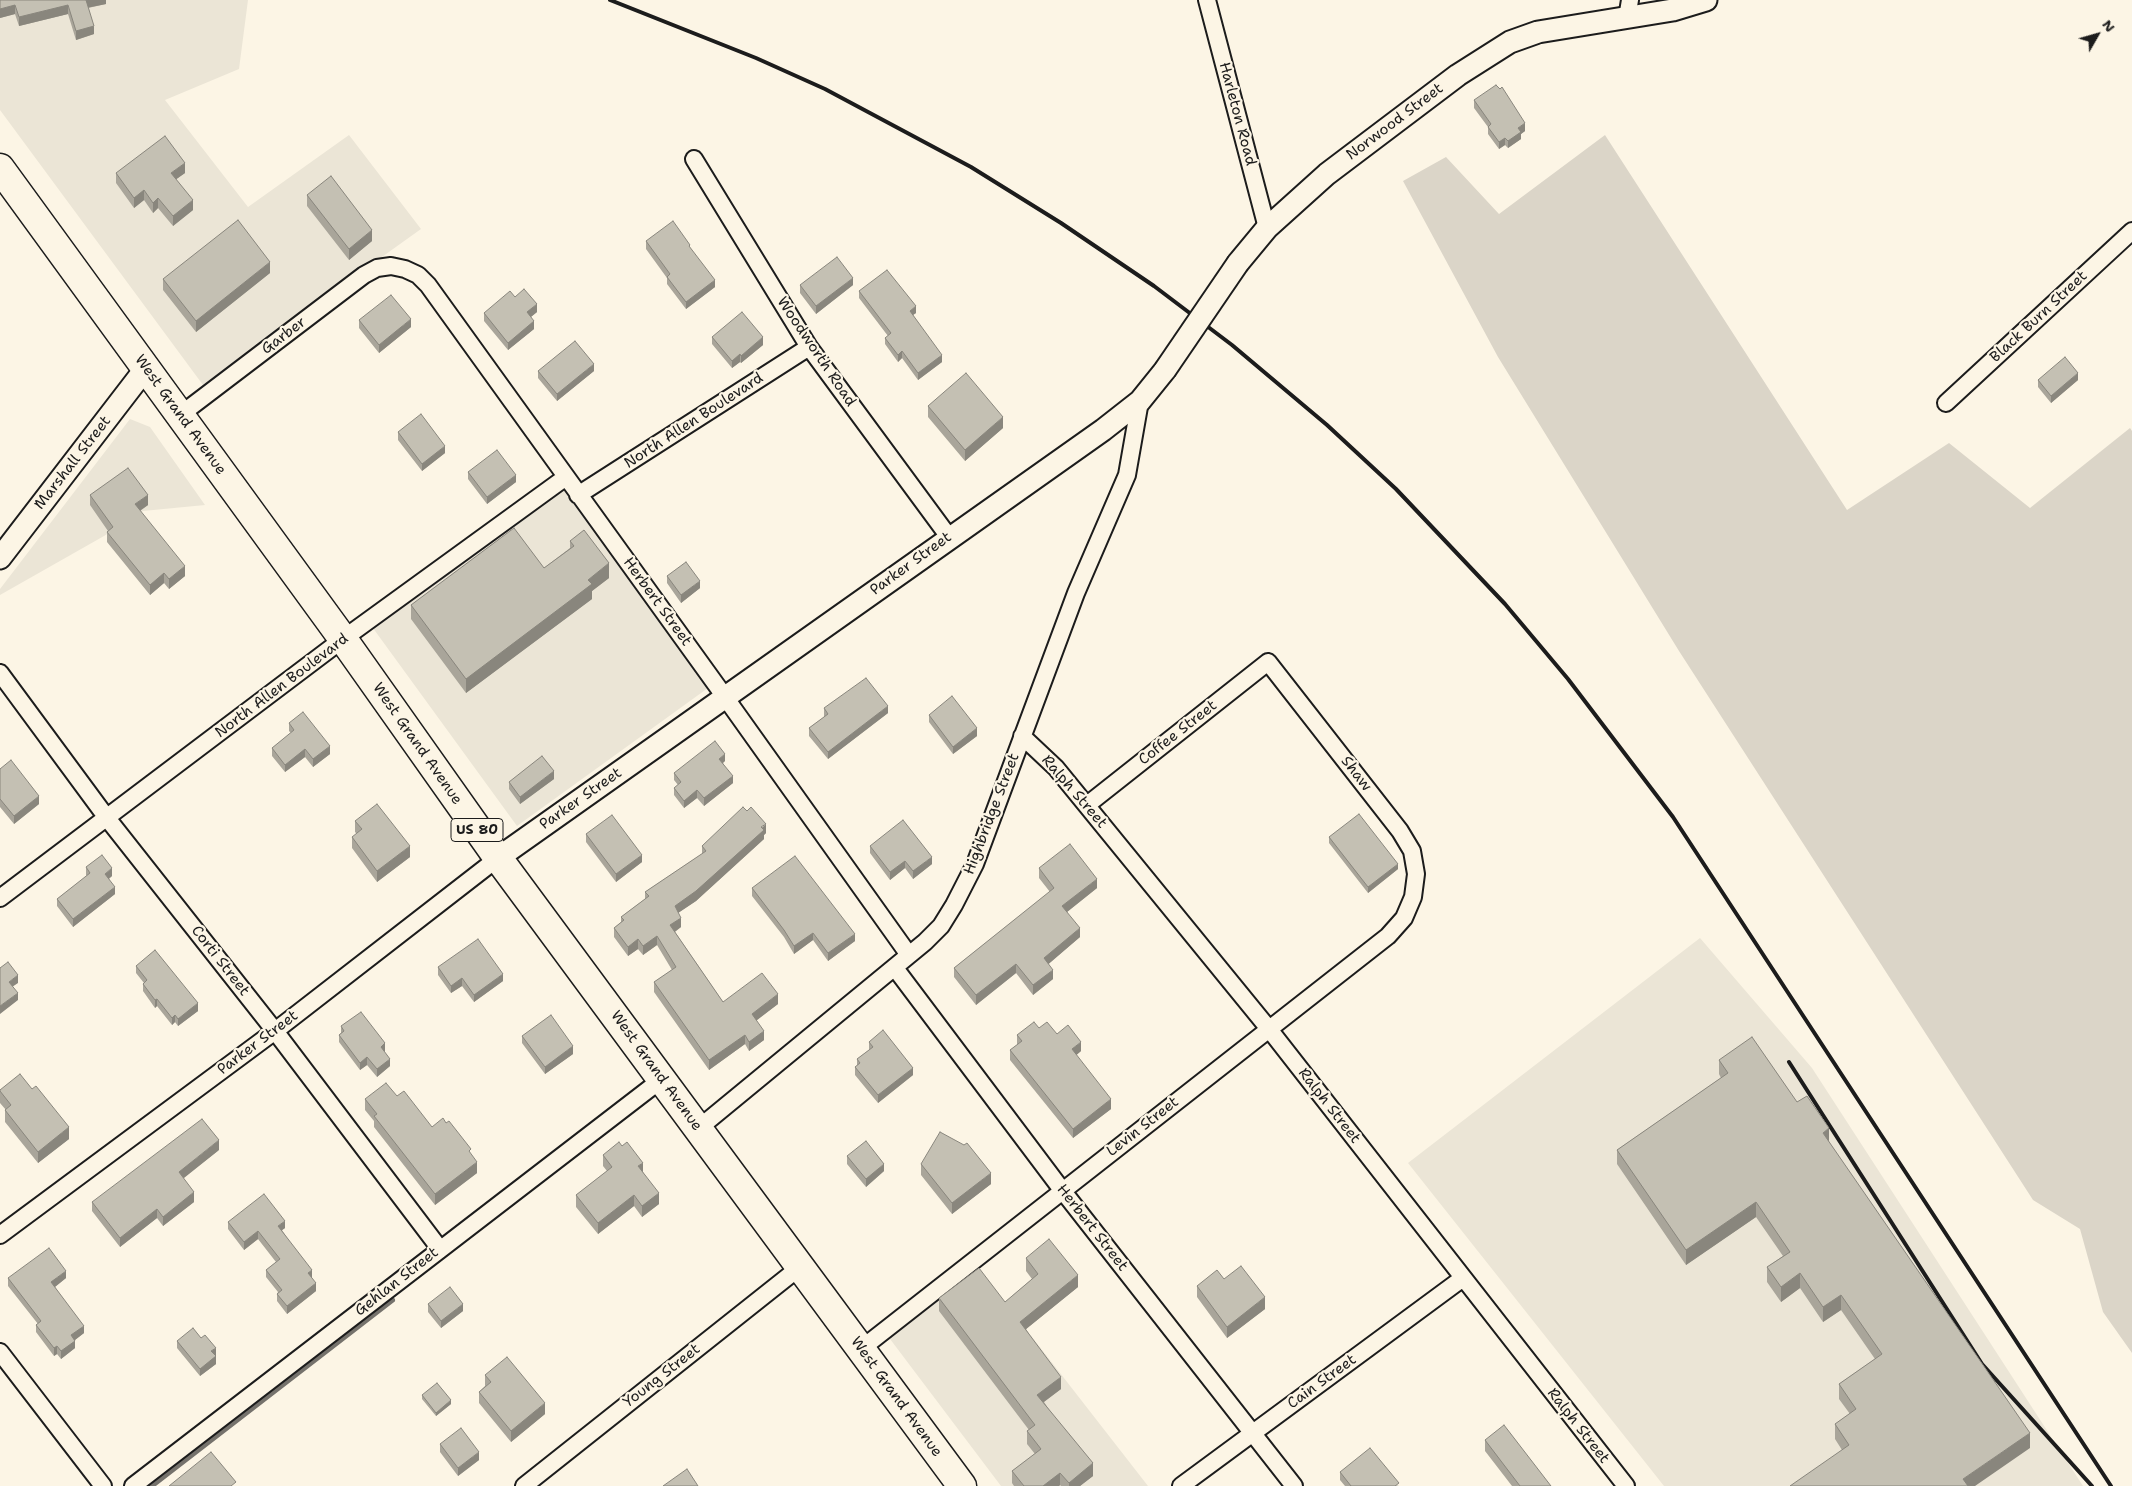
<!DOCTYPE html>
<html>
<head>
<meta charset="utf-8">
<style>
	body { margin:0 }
	#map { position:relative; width:2132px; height:1486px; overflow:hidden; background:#fcf5e5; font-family:"Shantell Sans",sans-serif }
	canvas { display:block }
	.north { position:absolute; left:2072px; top:10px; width:50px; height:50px; -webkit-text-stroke:4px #fcf5e5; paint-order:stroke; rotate:52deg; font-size:14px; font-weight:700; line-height:20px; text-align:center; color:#1c1c1c }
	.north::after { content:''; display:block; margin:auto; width:18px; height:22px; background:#1c1c1c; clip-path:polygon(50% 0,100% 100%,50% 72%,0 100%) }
</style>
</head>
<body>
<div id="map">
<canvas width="2132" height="1486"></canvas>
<div class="north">N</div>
</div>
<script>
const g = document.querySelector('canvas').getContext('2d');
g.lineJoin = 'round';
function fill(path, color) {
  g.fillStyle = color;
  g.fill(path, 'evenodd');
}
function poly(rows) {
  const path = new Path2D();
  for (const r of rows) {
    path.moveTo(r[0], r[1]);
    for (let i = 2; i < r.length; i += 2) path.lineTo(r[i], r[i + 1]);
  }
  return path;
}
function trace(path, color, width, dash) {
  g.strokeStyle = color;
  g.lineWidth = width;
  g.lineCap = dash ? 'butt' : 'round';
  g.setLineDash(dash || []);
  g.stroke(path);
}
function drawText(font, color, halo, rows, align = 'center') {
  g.font = font + ' "Shantell Sans",sans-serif';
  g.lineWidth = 4.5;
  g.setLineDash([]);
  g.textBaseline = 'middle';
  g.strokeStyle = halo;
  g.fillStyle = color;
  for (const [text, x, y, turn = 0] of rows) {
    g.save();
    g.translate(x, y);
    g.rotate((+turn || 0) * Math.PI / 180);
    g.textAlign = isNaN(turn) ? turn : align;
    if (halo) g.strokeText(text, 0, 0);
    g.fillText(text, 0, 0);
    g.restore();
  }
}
const built = poly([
	[0,0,248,0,239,69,165,100,248,207,349,135,421,229,203,385,0,110],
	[130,419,150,427,205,505,143,511,104,536,0,595,0,589],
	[564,488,708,688,517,826,370,624],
	[1700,938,1812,1068,2083,1486,1664,1486,1408,1163],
	[976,1265,1148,1486,1001,1486,887,1335]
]);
const green = poly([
	[1605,135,1847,510,1949,443,2030,508,2130,428,2132,431,2132,1353,2103,1312,2080,1229,2033,1200,1679,651,1498,357,1403,181,1446,157,1499,214]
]);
const stream = poly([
	[151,1486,392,1300]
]);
const minor = poly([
	[1207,0,1267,228],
	[1627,18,1630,0],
	[694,159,809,347,949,537],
	[1946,403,2132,231],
	[180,415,364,275,377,268,391,266,405,269,418,275,428,285,725,697,909,955],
	[578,495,809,347],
	[0,673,107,818,275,1031,440,1249],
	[1022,736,1056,768,1269,1029,1626,1486],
	[0,898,343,639,566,477],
	[895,968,1062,1190,1294,1486],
	[699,1128,925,942,941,926,954,905,975,864,1076,593,1127,475,1140,401],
	[0,1235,275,1031,498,858],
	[861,1349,1388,936,1404,918,1413,897,1416,874,1412,851,1400,831,1268,662,1087,805],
	[0,1352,103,1486],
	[133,1486,662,1079],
	[524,1486,800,1267],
	[1181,1486,1463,1278]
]);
const tertiary = poly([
	[1238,263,1267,228,1327,174,1458,75,1510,42,1538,32,1673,10,1706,0],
	[0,558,146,368],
	[498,858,1103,430,1140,401,1165,370]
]);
const trunk = poly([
	[0,168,343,639,498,858,962,1486]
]);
const rail = poly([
	[610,0,756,58,825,89,971,167,1061,223,1154,286,1232,345,1327,425,1396,489,1505,604,1568,679,1673,817,2111,1486],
	[1789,1062,1982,1364,2092,1486]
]);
const tertiaryBridge = poly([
	[1165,370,1238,263]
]);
const wall = poly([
	[0,0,106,0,106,4,88,8,94,34,76,40,68,14,19,26,15,14,0,18],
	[1474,100,1525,131,1521,134,1521,139,1508,148,1505,145,1499,149,1488,134,1488,127,1474,108],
	[116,173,185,173,176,179,193,210,173,226,158,208,153,213,144,200,134,208,116,183],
	[307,195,372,241,349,260,307,206],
	[646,241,690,248,715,287,686,309,667,284,667,278,646,249],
	[270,273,196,332,163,290,163,279],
	[800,285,853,285,816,314,800,293],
	[859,291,916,313,913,315,942,362,918,380,902,358,898,362,885,344,885,338,888,336,859,298],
	[515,297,537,312,531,317,534,329,508,350,484,321,484,313],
	[359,320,411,327,379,353,359,328],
	[712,337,763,345,741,363,740,362,732,368,712,344],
	[538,371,594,371,557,401,538,378],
	[2038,380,2078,380,2051,403,2038,387],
	[928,406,1003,428,965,461,928,417],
	[398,432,445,453,422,471,398,440],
	[468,472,516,482,487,504,468,479],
	[90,495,148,505,140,511,185,576,169,589,164,583,150,595,107,542,107,532,108,531,90,505],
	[570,541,609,578,592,591,592,599,466,693,411,619,411,605,544,568,570,548],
	[667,576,700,588,681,603,667,583],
	[824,708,888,713,828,759,809,736,809,728,824,717],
	[929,715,977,736,953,754,929,722],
	[289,723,330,754,313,767,305,757,285,772,272,756,272,748,291,733,289,731],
	[725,761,723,763,733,783,704,806,697,798,684,808,674,795,674,788,678,785,674,780,674,773],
	[0,769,39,804,14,824,0,807],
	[554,779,520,804,509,789,509,782],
	[747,811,766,833,764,835,764,839,696,901,678,913,681,927,675,932,723,1002,778,1004,756,1020,764,1040,749,1051,745,1044,709,1070,654,992,654,982,672,970,657,945,643,955,638,949,628,956,614,937,614,928,621,922,621,917,645,899,645,892,702,854,702,846],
	[355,821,410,857,377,882,352,848,352,837,357,834,355,832],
	[586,834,642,862,616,882,586,842],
	[1329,837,1398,869,1368,893,1329,843],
	[870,846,932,864,913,879,905,868,890,880,870,853],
	[86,867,112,876,109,879,115,894,73,927,57,906,57,899,87,876,86,875],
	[1039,868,1097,888,1067,912,1080,937,1048,964,1053,979,1033,995,1016,973,976,1005,954,977,954,968,1050,892,1039,878],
	[752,888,855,941,828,961,813,940,794,954,784,937,752,896],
	[136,966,198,1011,178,1026,175,1022,172,1025,157,1006,155,1008,143,991,143,984,144,983,136,973],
	[438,967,503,981,474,1002,462,986,451,993,438,975],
	[341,1026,385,1051,384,1052,390,1066,377,1077,367,1065,360,1070,339,1042,339,1035,341,1033],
	[1039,1028,1057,1034,1081,1051,1076,1055,1111,1109,1073,1138,1010,1060,1010,1050,1017,1045,1017,1035],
	[522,1036,573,1054,545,1074,522,1043],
	[869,1042,913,1075,878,1103,855,1075,855,1067,857,1066,857,1059,869,1050],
	[1719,1060,1797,1102,1829,1142,2030,1448,1842,1450,1835,1439,1835,1424,1850,1414,1839,1399,1839,1384,1875,1359,1841,1310,1823,1322,1800,1288,1781,1302,1767,1282,1767,1267,1783,1256,1756,1217,1686,1265,1617,1164,1617,1150,1721,1078,1719,1074],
	[0,1090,69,1139,38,1163,5,1122,5,1110,6,1110,0,1103],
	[397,1096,432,1127,471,1155,477,1173,435,1205,374,1127,374,1121,365,1110,365,1099],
	[219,1150,183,1178,194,1202,163,1226,157,1218,120,1247,92,1211,92,1202],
	[603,1155,643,1172,659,1204,642,1217,634,1206,598,1234,576,1207,576,1195,607,1171,603,1166],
	[847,1156,884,1171,866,1187,847,1164],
	[921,1164,991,1184,952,1214,921,1175],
	[228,1222,285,1228,282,1230,312,1277,312,1278,316,1291,287,1314,277,1301,277,1294,278,1292,266,1277,266,1270,276,1262,258,1239,244,1250,228,1229],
	[1026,1258,1078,1287,1026,1329,1061,1389,1044,1402,1093,1476,1080,1486,1061,1486,1060,1485,1059,1486,1014,1486,1012,1483,1012,1471,1035,1454,1027,1444,1027,1431,1029,1430,939,1311,939,1298,1005,1302,1032,1279,1026,1271],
	[8,1278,66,1278,55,1287,84,1333,75,1340,75,1348,61,1359,57,1354,54,1356,36,1332,36,1325,38,1324,8,1286],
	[1224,1279,1265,1309,1227,1338,1197,1297,1197,1286],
	[428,1304,463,1311,441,1328,428,1312],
	[177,1341,216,1355,216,1364,200,1376,177,1348],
	[485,1375,545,1414,511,1442,479,1403,479,1392,485,1386],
	[422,1395,451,1404,436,1416,422,1399],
	[1485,1440,1551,1486,1512,1486,1485,1451],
	[440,1444,479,1460,458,1476,440,1452],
	[1340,1472,1399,1486,1345,1486,1340,1480]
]);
const shadedWall = poly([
	[86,0,106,0,106,4,86,8],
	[15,5,15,14,0,18,0,9],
	[68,5,68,14,19,26,19,17],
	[94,26,94,34,76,40,76,31],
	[1525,123,1525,131,1521,134,1521,139,1508,148,1508,141,1518,128],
	[1505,138,1505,145,1499,149,1499,142],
	[185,163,185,173,171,183,171,173],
	[144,190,144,200,134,208,134,198],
	[158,198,158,208,153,213,153,203],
	[193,200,193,210,173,226,173,216],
	[372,230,372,241,349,260,349,249],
	[270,262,270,273,196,332,196,321],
	[853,278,853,285,816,314,816,306],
	[715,280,715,287,686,309,686,302],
	[537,304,537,312,527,320,527,312],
	[916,306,916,313,910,317,910,311],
	[411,319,411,327,379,353,379,345],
	[534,321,534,329,508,350,508,343],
	[763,337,763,345,741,363,741,356],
	[902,351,902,358,898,362,898,355],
	[740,354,740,362,732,368,732,361],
	[942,355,942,362,918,380,918,373],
	[594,364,594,371,557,401,557,394],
	[2078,373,2078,380,2051,403,2051,396],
	[1003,417,1003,428,965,461,965,450],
	[445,446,445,453,422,471,422,464],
	[516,475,516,482,487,504,487,497],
	[148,495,148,505,135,514,135,504],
	[609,563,609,578,592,591,592,599,466,693,466,679],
	[185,566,185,576,169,589,169,579],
	[164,573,164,583,150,595,150,585],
	[700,581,700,588,681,603,681,595],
	[888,706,888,713,828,759,828,752],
	[977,728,977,736,953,754,953,747],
	[330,746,330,754,313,767,313,759],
	[305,749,305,757,285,772,285,765],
	[725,754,725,761,719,766,719,759],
	[554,771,554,779,520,804,520,797],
	[733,776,733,783,704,806,704,798],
	[697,790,697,798,684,808,684,801],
	[39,796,39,804,14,824,14,816],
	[766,824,766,833,764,835,764,839,696,901,675,915,675,906],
	[410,846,410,857,377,882,377,871],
	[642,855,642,862,616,882,616,874],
	[932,857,932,864,913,879,913,871],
	[905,861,905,868,890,880,890,872],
	[1398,864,1398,869,1368,893,1368,887],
	[112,868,112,876,105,881,105,874],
	[1097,879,1097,888,1062,916,1062,906],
	[115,887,115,894,73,927,73,919],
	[681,918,681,927,670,935,670,925],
	[1080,928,1080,937,1044,968,1044,958],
	[813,933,813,940,794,954,794,946],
	[855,934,855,941,828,961,828,953],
	[657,936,657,945,643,955,643,946],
	[638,939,638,949,628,956,628,947],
	[1016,964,1016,973,976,1005,976,995],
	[1053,970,1053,979,1033,995,1033,985],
	[503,974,503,981,474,1002,474,995],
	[18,975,18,983,9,989,9,982],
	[462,978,462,986,451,993,451,986],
	[18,993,18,1000,0,1014,0,1006],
	[778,994,778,1004,752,1024,752,1014],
	[157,999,157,1006,155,1008,155,1000],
	[198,1003,198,1011,178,1026,178,1019],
	[175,1015,175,1022,172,1025,172,1018],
	[764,1031,764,1040,749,1051,749,1042],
	[745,1035,745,1044,709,1070,709,1060],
	[1081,1042,1081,1051,1072,1059,1072,1049],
	[385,1043,385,1051,381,1055,381,1047],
	[573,1046,573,1054,545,1074,545,1067],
	[367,1057,367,1065,360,1070,360,1063],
	[390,1059,390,1066,377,1077,377,1069],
	[913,1068,913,1075,878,1103,878,1095],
	[1111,1099,1111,1109,1073,1138,1073,1129],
	[69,1127,69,1139,38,1163,38,1152],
	[1829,1128,1829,1143,1823,1133],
	[219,1140,219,1150,179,1182,179,1172],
	[477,1162,477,1173,435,1205,435,1194],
	[643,1163,643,1174,638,1166],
	[884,1164,884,1171,866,1187,866,1179],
	[991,1173,991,1184,952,1214,952,1203],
	[194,1192,194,1202,163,1226,163,1217],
	[659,1193,659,1204,642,1217,642,1206],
	[634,1195,634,1206,598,1234,598,1223],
	[1756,1202,1756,1217,1686,1265,1686,1250],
	[157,1209,157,1218,120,1247,120,1238],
	[285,1221,285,1228,278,1233,278,1226],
	[258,1231,258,1239,244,1250,244,1242],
	[312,1270,312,1277,308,1281,308,1273],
	[66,1271,66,1278,51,1290,51,1282],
	[1800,1273,1800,1288,1781,1302,1781,1287],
	[1078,1275,1078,1287,1020,1334,1020,1322],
	[316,1283,316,1291,287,1314,287,1306],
	[1841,1295,1841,1310,1823,1322,1823,1307],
	[1265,1297,1265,1309,1227,1338,1227,1327],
	[463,1304,463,1311,441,1328,441,1321],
	[84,1326,84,1333,71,1343,71,1335],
	[75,1341,75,1348,61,1359,61,1351],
	[57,1346,57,1354,54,1356,54,1348],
	[216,1348,216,1355,211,1359,211,1351],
	[216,1356,216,1364,200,1376,200,1369],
	[1061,1377,1061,1389,1037,1407,1037,1395],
	[451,1400,451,1404,436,1416,436,1413],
	[545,1403,545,1414,511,1442,511,1431],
	[2030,1433,2030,1448,1975,1486,1963,1486,1963,1479],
	[479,1452,479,1460,458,1476,458,1468],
	[1093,1463,1093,1476,1080,1486,1069,1486,1069,1483],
	[1060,1473,1060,1485,1059,1486,1043,1486]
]);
const building = poly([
	[0,0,86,0,94,26,76,31,68,5,19,17,15,5,0,9,0,0],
	[1496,85,1500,89,1502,87,1525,123,1518,128,1521,132,1508,141,1505,138,1499,142,1488,127,1491,124,1474,100,1496,85],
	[165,136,185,163,171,173,193,200,173,216,158,198,153,203,144,190,134,198,116,173,165,136],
	[331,176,372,230,349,249,307,195,331,176],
	[238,220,270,262,196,321,163,279,238,220],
	[673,221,690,245,689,246,715,280,686,302,667,277,670,274,646,241,673,221],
	[837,257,853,278,816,306,800,285,837,257],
	[887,270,916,306,910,311,942,355,918,373,902,351,898,355,885,338,891,333,859,291,887,270],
	[524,289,537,304,527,312,534,321,508,343,484,313,510,291,515,297,524,289],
	[391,295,411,319,379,345,359,320,391,295],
	[742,312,763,337,741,356,740,354,732,361,712,337,742,312],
	[575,341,594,364,557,394,538,371,575,341],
	[2065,357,2078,373,2051,396,2038,380,2065,357],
	[966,373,1003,417,965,450,928,406,966,373],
	[421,414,445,446,422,464,398,432,421,414],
	[497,450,516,475,487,497,468,472,497,450],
	[128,468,148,495,135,504,185,566,169,579,164,573,150,585,107,532,113,527,90,495,128,468],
	[514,528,544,568,574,546,570,541,584,530,609,563,588,580,592,584,466,679,411,605,514,528],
	[686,562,700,581,681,595,667,576,686,562],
	[866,678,888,706,828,752,809,728,828,714,824,708,866,678],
	[952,696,977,728,953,747,929,715,952,696],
	[303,712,330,746,313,759,305,749,285,765,272,748,294,730,289,723,303,712],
	[715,741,725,754,719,759,733,776,704,798,697,790,684,801,674,788,681,782,674,773,715,741],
	[542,756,554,771,520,797,509,782,542,756],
	[11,760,39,796,14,816,0,799,0,769,11,760],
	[377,804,410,846,377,871,352,837,362,829,355,821,377,804],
	[743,807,747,811,751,807,766,824,761,827,764,830,696,891,675,906,681,918,670,925,723,1002,762,973,778,994,752,1014,764,1031,749,1042,745,1035,709,1060,654,982,676,967,657,936,643,946,638,939,628,947,614,928,624,920,621,917,649,896,645,892,706,851,702,846,743,807],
	[1359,814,1398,864,1368,887,1329,837,1359,814],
	[612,815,642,855,616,874,586,834,612,815],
	[903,820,932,857,913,871,905,861,890,872,870,846,903,820],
	[1070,844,1097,879,1062,906,1080,928,1044,958,1053,970,1033,985,1016,964,976,995,954,968,1054,888,1039,868,1070,844],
	[102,855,112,868,105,874,115,887,73,919,57,899,90,873,86,867,102,855],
	[795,856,855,934,828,953,813,933,794,946,784,930,752,888,795,856],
	[478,939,503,974,474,995,462,978,451,986,438,967,478,939],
	[155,950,198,1003,178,1019,175,1015,172,1018,157,999,155,1000,143,984,147,980,136,966,155,950],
	[8,962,18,975,9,982,18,993,0,1006,0,968,8,962],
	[361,1012,385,1043,381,1047,390,1059,377,1069,367,1057,360,1063,339,1035,344,1031,341,1026,361,1012],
	[551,1015,573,1046,545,1067,522,1036,551,1015],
	[1034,1022,1039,1028,1047,1022,1057,1034,1068,1025,1081,1042,1072,1049,1111,1099,1073,1129,1010,1050,1022,1041,1017,1035,1034,1022],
	[883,1030,913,1068,878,1095,855,1067,860,1063,857,1059,873,1047,869,1042,883,1030],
	[1752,1037,1797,1102,1807,1096,1829,1128,1823,1133,2030,1433,1963,1479,1968,1486,1790,1486,1849,1445,1835,1424,1856,1409,1839,1384,1882,1354,1841,1295,1823,1307,1800,1273,1781,1287,1767,1267,1790,1252,1756,1202,1686,1250,1617,1150,1728,1073,1719,1060,1752,1037],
	[20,1074,32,1089,36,1086,69,1127,38,1152,5,1110,11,1105,0,1091,0,1090,20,1074],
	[386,1083,397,1096,404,1091,432,1127,443,1118,446,1123,449,1121,471,1149,469,1151,477,1162,435,1194,374,1116,377,1114,365,1099,386,1083],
	[202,1119,219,1140,179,1172,194,1192,163,1217,157,1209,120,1238,92,1202,202,1119],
	[940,1132,964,1145,967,1143,991,1173,952,1203,921,1164,940,1132],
	[866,1141,884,1164,866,1179,847,1156,866,1141],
	[619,1142,622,1146,627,1142,643,1163,638,1166,659,1193,642,1206,634,1195,598,1223,576,1195,612,1167,603,1155,619,1142],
	[264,1194,285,1221,278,1226,312,1270,308,1273,316,1283,287,1306,277,1294,282,1290,266,1270,280,1259,258,1231,244,1242,228,1222,264,1194],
	[1049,1239,1078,1275,1020,1322,1061,1377,1037,1395,1093,1463,1069,1483,1060,1473,1043,1486,1024,1486,1012,1471,1041,1449,1027,1431,1035,1425,939,1298,979,1268,1005,1302,1038,1274,1026,1258,1049,1239],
	[49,1248,66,1271,51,1282,84,1326,71,1335,75,1341,61,1351,57,1346,54,1348,36,1325,41,1321,8,1278,49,1248],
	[1241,1266,1265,1297,1227,1327,1197,1286,1217,1270,1224,1279,1241,1266],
	[450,1287,463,1304,441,1321,428,1304,450,1287],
	[193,1328,201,1338,205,1335,216,1348,211,1351,216,1356,200,1369,177,1341,193,1328],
	[507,1357,545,1403,511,1431,479,1392,491,1382,485,1375,507,1357],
	[437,1383,451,1400,436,1413,422,1395,437,1383],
	[1504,1425,1551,1486,1520,1486,1485,1440,1504,1425],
	[461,1428,479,1452,458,1468,440,1444,461,1428],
	[1370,1448,1399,1483,1395,1486,1351,1486,1340,1472,1370,1448],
	[211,1452,236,1482,231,1486,169,1486,211,1452],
	[687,1469,698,1486,663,1486,687,1469]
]);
const shields = [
	[477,830,52]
];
const shieldNames = [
	["US 80",477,830]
];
const streetNames = [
	["Harleton Road",1237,114,75],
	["Norwood Street",1395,122,-37],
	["Black Burn Street",2039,317,-43],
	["Garber",284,336,-37],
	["Woodworth Road",816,352,56],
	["West Grand Avenue",180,415,54],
	["North Allen Boulevard",694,421,-33],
	["Marshall Street",73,463,-52],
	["Parker Street",911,564,-36],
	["Herbert Street",657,602,54],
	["North Allen Boulevard",282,686,-37],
	["Coffee Street",1178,733,-38],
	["West Grand Avenue",417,744,55],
	["Shaw",1356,774,52],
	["Ralph Street",1074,792,49],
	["Parker Street",581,799,-35],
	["Highbridge Street",992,814,-69],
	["Corti Street",220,961,52],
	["Parker Street",258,1043,-37],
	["West Grand Avenue",656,1071,54],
	["Ralph Street",1329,1106,52],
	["Levin Street",1143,1127,-38],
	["Herbert Street",1092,1228,52],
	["Gehlan Street",397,1282,-38],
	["Young Street",662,1376,-38],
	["Cain Street",1322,1382,-36],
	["West Grand Avenue",896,1397,54],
	["Ralph Street",1578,1426,52]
];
fill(built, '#ebe5d6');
fill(green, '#dbd5c8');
trace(stream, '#75726c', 6);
trace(minor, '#1c1c1c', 20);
trace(tertiary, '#1c1c1c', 25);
trace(trunk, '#1c1c1c', 31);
trace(minor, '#fcf5e5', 16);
trace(tertiary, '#fcf5e5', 21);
trace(trunk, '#fcf5e5', 28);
trace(rail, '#1c1c1c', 4);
trace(tertiaryBridge, '#1c1c1c', 25, []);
trace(tertiaryBridge, '#fcf5e5', 21);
fill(wall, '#a9a59a');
fill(shadedWall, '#89867d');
fill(building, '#c4c0b3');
trace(building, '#89867d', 1);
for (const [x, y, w] of shields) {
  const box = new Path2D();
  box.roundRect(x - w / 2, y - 11.5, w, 23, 4);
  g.fillStyle = '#fcf5e5';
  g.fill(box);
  trace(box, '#1c1c1c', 1);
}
drawText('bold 14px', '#1c1c1c', null, shieldNames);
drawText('15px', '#1c1c1c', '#fcf5e5', streetNames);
</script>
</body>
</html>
